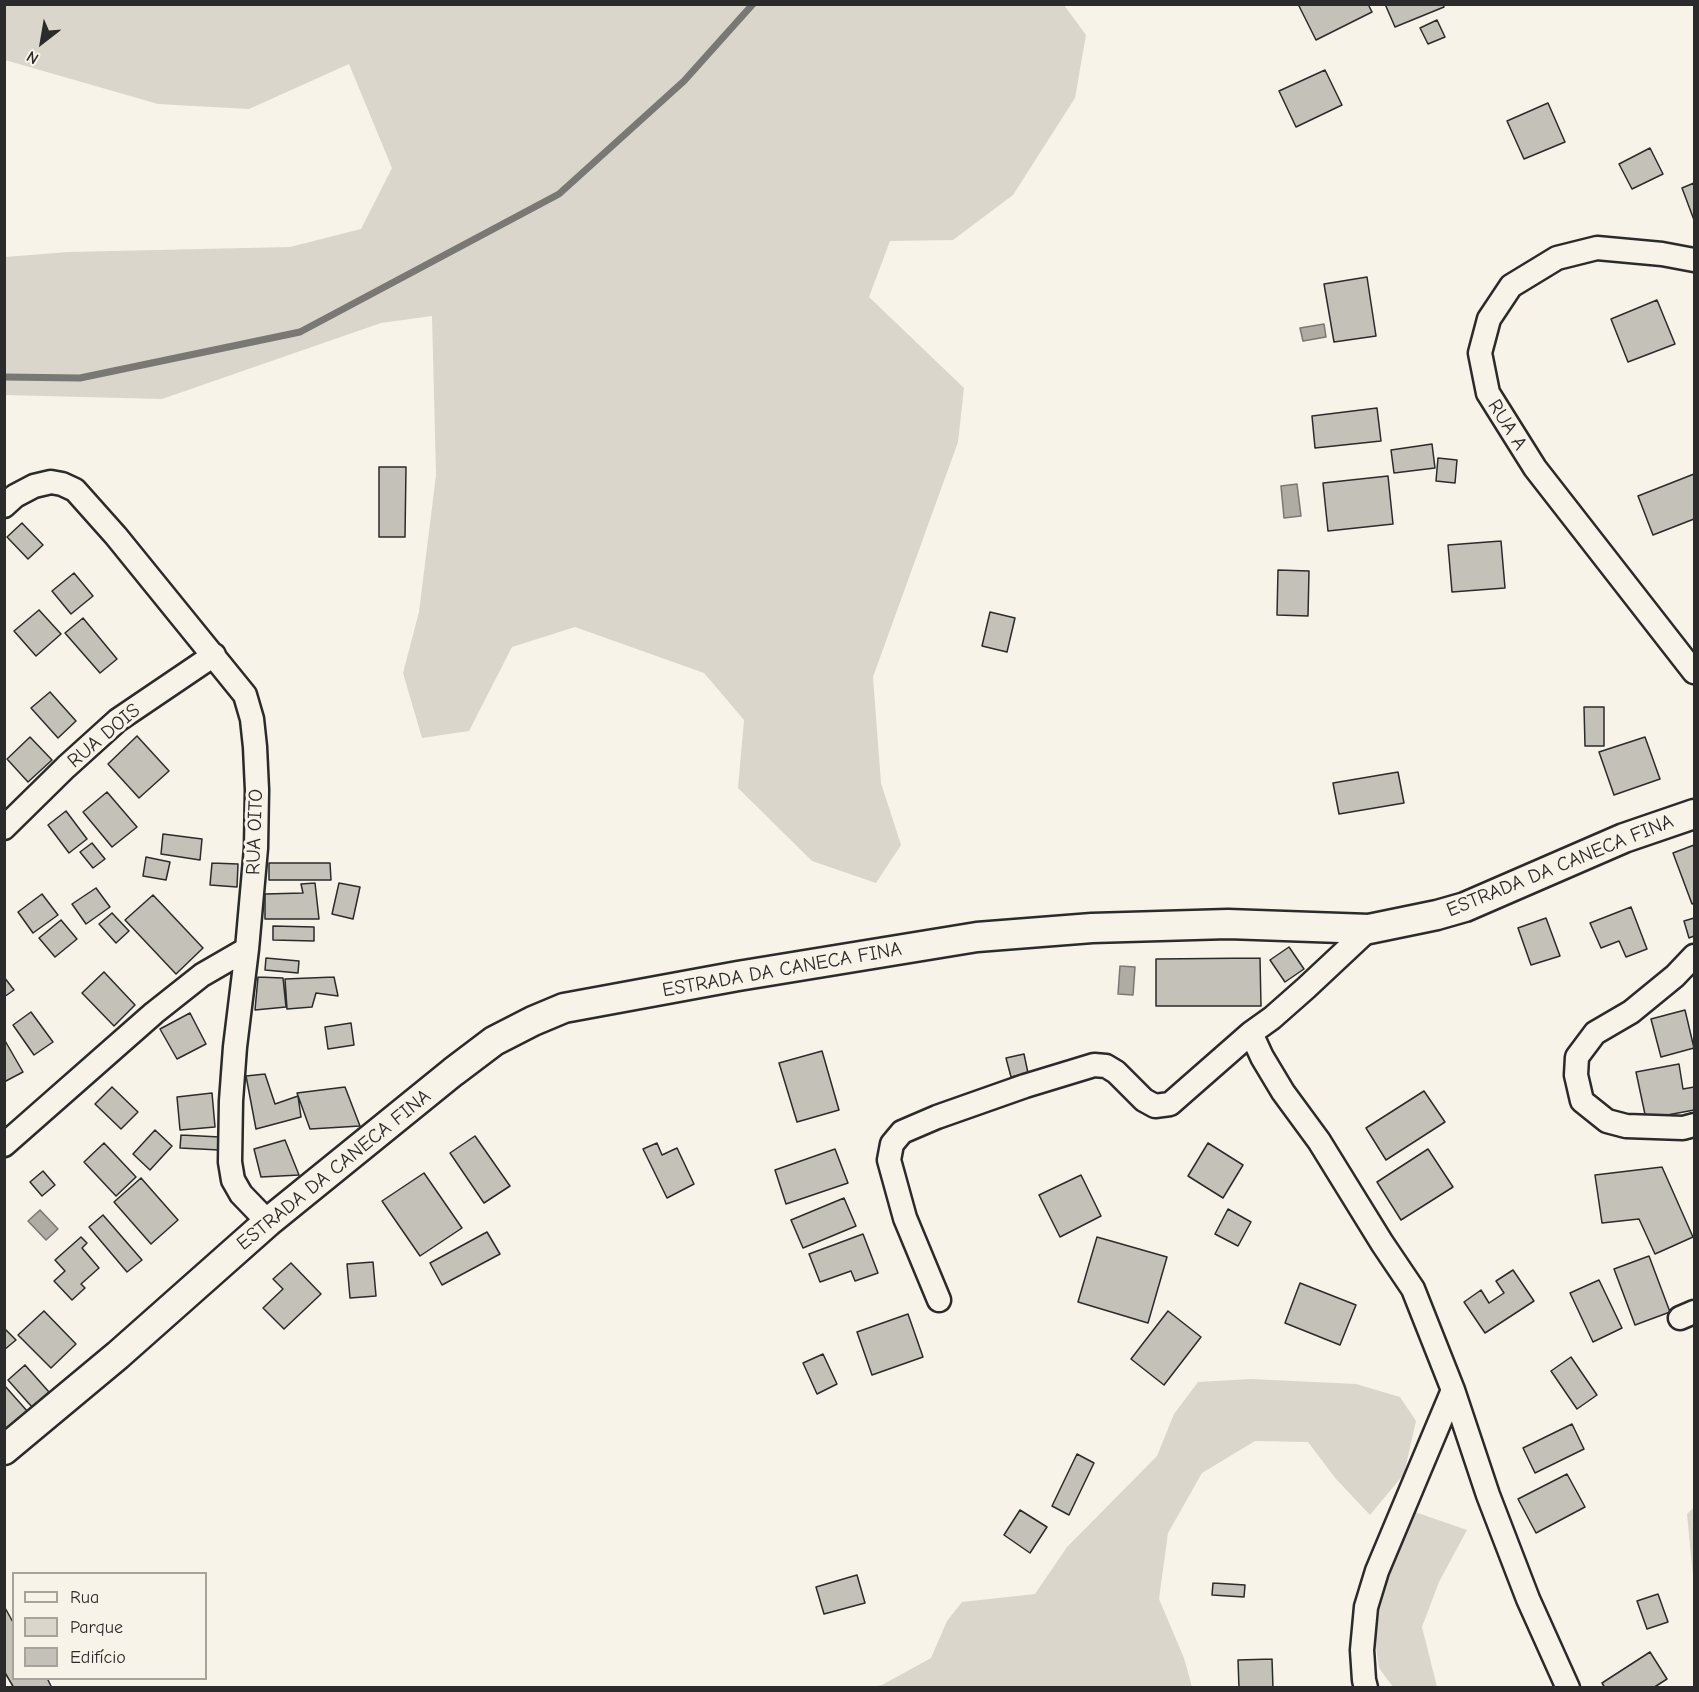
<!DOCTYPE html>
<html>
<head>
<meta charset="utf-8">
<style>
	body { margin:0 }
	#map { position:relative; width:1699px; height:1692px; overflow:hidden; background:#f7f3e8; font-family:"Comic Neue",sans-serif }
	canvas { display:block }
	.frame { position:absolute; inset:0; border:6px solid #2b2b2b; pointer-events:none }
	.legend { position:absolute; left:12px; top:1572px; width:195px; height:108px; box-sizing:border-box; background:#f7f3e8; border:2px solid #a5a39c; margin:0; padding:8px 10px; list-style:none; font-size:18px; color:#2b2b2b }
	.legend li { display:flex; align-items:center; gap:12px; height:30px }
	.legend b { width:30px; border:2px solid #a5a39c }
	.north { position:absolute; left:12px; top:12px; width:60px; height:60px; -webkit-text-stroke:4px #f7f3e8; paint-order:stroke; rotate:211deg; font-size:16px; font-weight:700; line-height:24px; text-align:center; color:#2b2b2b }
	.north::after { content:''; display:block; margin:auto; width:21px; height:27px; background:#2b2b2b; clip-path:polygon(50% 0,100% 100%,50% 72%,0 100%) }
</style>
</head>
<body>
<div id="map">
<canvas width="1699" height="1692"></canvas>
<div class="frame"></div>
<ul class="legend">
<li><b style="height:8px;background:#f7f3e8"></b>Rua</li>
<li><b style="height:16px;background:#dad6cc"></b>Parque</li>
<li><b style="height:16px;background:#c4c1b9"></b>Edifício</li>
</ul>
<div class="north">N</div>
</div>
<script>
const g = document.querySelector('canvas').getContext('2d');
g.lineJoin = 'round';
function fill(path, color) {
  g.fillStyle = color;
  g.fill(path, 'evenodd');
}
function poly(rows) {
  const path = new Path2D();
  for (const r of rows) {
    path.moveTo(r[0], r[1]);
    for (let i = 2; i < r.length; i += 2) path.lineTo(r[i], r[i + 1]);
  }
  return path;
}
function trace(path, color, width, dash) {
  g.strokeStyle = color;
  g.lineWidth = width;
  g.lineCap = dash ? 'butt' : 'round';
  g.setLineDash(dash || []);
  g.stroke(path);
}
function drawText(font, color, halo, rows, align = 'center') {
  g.font = font + ' "Comic Neue",sans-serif';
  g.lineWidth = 6;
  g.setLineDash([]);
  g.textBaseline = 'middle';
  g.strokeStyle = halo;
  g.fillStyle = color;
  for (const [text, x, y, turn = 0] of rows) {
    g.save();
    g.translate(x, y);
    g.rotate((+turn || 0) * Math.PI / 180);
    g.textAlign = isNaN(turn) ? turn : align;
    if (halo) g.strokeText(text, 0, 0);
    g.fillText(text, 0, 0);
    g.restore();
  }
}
const green = poly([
	[1064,5,1086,35,1075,98,1013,195,953,240,890,241,869,297,964,388,958,442,873,677,881,783,901,845,876,883,812,861,738,788,744,720,704,673,575,627,512,647,469,731,422,738,403,673,419,612,436,475,432,316,381,323,162,399,5,395,5,257,68,252,290,247,361,229,392,168,349,64,249,109,158,104,5,60,5,5],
	[1251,1379,1356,1384,1400,1397,1416,1421,1404,1474,1370,1515,1336,1479,1308,1442,1255,1441,1202,1473,1168,1533,1159,1599,1184,1658,1192,1687,869,1687,882,1685,931,1658,947,1621,962,1602,1035,1594,1067,1547,1157,1456,1174,1414,1198,1382],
	[1694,1507,1694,1587,1687,1514],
	[1415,1512,1467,1530,1439,1582,1422,1627,1437,1687,1393,1687,1379,1668,1372,1619]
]);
const water = poly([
	[1324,324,1326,337,1303,341,1300,328,1324,324],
	[1297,484,1301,516,1284,518,1281,486,1297,484],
	[1120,966,1135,967,1133,995,1118,994,1120,966],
	[40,1210,58,1229,46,1240,28,1221,40,1210]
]);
const stream = poly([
	[4,377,80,378,300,332,559,194,684,81,753,4]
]);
const building = poly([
	[1298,4,1368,4,1372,12,1316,40,1298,4],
	[1385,4,1443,4,1444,7,1395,27,1385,4],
	[1437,20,1445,37,1428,44,1420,28,1437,20],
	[1325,70,1342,105,1296,127,1279,91,1325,70],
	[1548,103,1565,142,1524,159,1507,121,1548,103],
	[1650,148,1663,174,1632,189,1619,164,1650,148],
	[1694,183,1694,220,1682,188,1694,183],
	[1367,277,1376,336,1334,342,1324,284,1367,277],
	[1657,300,1675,344,1628,362,1611,319,1657,300],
	[1377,408,1381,441,1315,448,1312,416,1377,408],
	[1432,444,1435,468,1394,473,1391,450,1432,444],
	[1438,458,1457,460,1455,483,1436,481,1438,458],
	[379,467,406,467,405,537,379,537,379,467],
	[1694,474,1694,519,1653,535,1638,496,1694,474],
	[1388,476,1393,524,1328,531,1323,483,1388,476],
	[22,523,43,545,28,559,7,537,22,523],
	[1501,541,1505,588,1452,592,1448,545,1501,541],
	[1278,570,1309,571,1308,616,1277,615,1278,570],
	[74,573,93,596,71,614,52,591,74,573],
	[39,610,61,634,36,656,14,631,39,610],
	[990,612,1015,618,1007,652,982,646,990,612],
	[83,618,117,659,100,673,65,633,83,618],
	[50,692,76,721,58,738,31,708,50,692],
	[1584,707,1604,707,1604,746,1585,746,1584,707],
	[137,736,169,771,139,798,108,764,137,736],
	[30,737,52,760,28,782,7,759,30,737],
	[1645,737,1660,779,1614,795,1599,752,1645,737],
	[1398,772,1404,803,1339,814,1333,783,1398,772],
	[107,792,137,827,112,847,83,812,107,792],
	[66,811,87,839,69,853,48,825,66,811],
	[163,834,202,839,200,860,161,854,163,834],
	[92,843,105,859,93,868,80,852,92,843],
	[1694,845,1694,903,1692,904,1673,853,1694,845],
	[146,857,170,862,166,880,143,876,146,857],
	[212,863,238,864,237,887,210,885,212,863],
	[269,863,330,863,331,880,269,880,269,863],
	[315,883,319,919,265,919,265,894,303,893,301,884,315,883],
	[339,883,360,887,353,919,332,914,339,883],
	[96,888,110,907,86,924,72,904,96,888],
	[42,894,58,915,33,933,18,912,42,894],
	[153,895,203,948,176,974,125,920,153,895],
	[1631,907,1647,949,1626,957,1619,941,1601,948,1590,923,1631,907],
	[112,913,129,931,116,943,99,924,112,913],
	[1546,918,1560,956,1531,965,1518,928,1546,918],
	[1694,918,1694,936,1689,938,1684,921,1694,918],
	[61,920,77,939,55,957,39,938,61,920],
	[273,926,314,927,314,941,273,940,273,926],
	[1289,947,1304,969,1285,982,1270,960,1289,947],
	[266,958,299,961,298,973,265,970,266,958],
	[1260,958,1261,1006,1156,1006,1156,959,1260,958],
	[104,972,135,1005,114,1026,82,993,104,972],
	[4,977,14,990,4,997,4,977],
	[258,977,283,978,286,1007,255,1010,258,977],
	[334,977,338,996,316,993,312,1007,287,1009,285,979,334,977],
	[1685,1010,1694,1048,1661,1057,1651,1019,1685,1010],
	[31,1012,53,1042,34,1055,13,1025,31,1012],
	[190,1013,206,1044,177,1059,160,1029,190,1013],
	[351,1023,354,1045,328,1049,325,1027,351,1023],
	[4,1039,23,1072,4,1082,4,1039],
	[822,1051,839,1110,797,1122,779,1063,822,1051],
	[1024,1054,1028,1073,1011,1077,1006,1058,1024,1054],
	[1679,1064,1683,1089,1694,1087,1694,1110,1646,1119,1636,1072,1679,1064],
	[265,1074,275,1104,298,1096,301,1117,256,1129,246,1076,265,1074],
	[112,1087,138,1112,121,1129,95,1104,112,1087],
	[345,1087,360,1126,310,1129,297,1093,345,1087],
	[1424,1091,1445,1122,1386,1160,1366,1128,1424,1091],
	[212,1093,215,1127,180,1130,177,1097,212,1093],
	[155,1130,172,1146,150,1170,133,1154,155,1130],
	[181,1135,220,1137,219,1150,180,1148,181,1135],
	[475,1136,510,1186,484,1203,450,1153,475,1136],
	[285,1140,299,1175,261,1177,254,1149,285,1140],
	[104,1143,136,1177,116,1196,84,1162,104,1143],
	[657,1143,662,1155,677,1148,694,1184,667,1198,643,1149,657,1143],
	[1208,1143,1243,1165,1223,1198,1188,1176,1208,1143],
	[835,1149,848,1183,786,1204,775,1170,835,1149],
	[1428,1149,1453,1187,1401,1220,1377,1182,1428,1149],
	[1662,1167,1693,1237,1655,1254,1639,1219,1602,1223,1595,1175,1662,1167],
	[43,1171,55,1185,42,1196,30,1182,43,1171],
	[424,1173,462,1228,420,1256,382,1201,424,1173],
	[1081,1175,1101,1216,1060,1237,1039,1195,1081,1175],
	[141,1178,178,1220,151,1244,114,1202,141,1178],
	[844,1198,856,1226,803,1248,791,1220,844,1198],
	[1228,1209,1251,1222,1238,1246,1215,1234,1228,1209],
	[103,1215,142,1260,127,1272,89,1227,103,1215],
	[487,1232,500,1254,442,1285,430,1263,487,1232],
	[863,1234,878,1273,855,1281,851,1271,820,1282,809,1254,863,1234],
	[81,1237,87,1243,82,1248,99,1268,81,1284,85,1288,72,1300,54,1281,65,1271,55,1260,81,1237],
	[1097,1237,1167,1257,1148,1323,1078,1302,1097,1237],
	[1649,1256,1670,1312,1635,1325,1614,1269,1649,1256],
	[373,1262,376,1296,350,1298,347,1264,373,1262],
	[291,1263,321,1294,284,1329,263,1308,283,1289,273,1279,291,1263],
	[1513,1270,1534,1301,1485,1333,1464,1302,1481,1290,1489,1303,1504,1293,1496,1281,1513,1270],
	[1599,1280,1622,1328,1593,1342,1570,1293,1599,1280],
	[1300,1283,1356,1305,1340,1345,1285,1323,1300,1283],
	[44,1311,76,1344,51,1368,18,1335,44,1311],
	[1168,1311,1201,1337,1164,1385,1131,1359,1168,1311],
	[908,1314,923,1357,872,1375,857,1332,908,1314],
	[4,1328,16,1340,4,1350,4,1328],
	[823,1354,837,1384,817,1394,803,1363,823,1354],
	[1571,1357,1597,1395,1577,1409,1551,1371,1571,1357],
	[25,1365,49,1392,32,1407,8,1380,25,1365],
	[4,1385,28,1412,4,1432,4,1385],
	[1572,1424,1584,1449,1535,1473,1523,1448,1572,1424],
	[1077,1454,1094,1463,1069,1515,1052,1506,1077,1454],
	[1567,1474,1585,1507,1536,1533,1518,1499,1567,1474],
	[1020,1510,1047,1527,1030,1553,1004,1535,1020,1510],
	[857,1575,865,1603,824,1614,816,1587,857,1575],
	[1213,1583,1245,1585,1244,1597,1212,1595,1213,1583],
	[1658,1594,1668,1622,1647,1629,1637,1601,1658,1594],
	[4,1606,14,1624,14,1678,47,1678,52,1688,14,1688,4,1671,4,1606],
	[1650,1652,1667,1679,1653,1688,1605,1688,1602,1683,1650,1652],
	[1272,1659,1273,1688,1239,1688,1238,1660,1272,1659]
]);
const minor = poly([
	[1694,260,1662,254,1597,248,1557,258,1511,286,1489,319,1480,353,1488,393,1535,468,1694,672],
	[4,506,15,496,34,486,51,482,62,484,75,490,116,536,245,695,252,719,255,747,257,790,256,848,247,949,235,1047,231,1101,230,1162,233,1180,241,1194,268,1222],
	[4,828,66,767,118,720,214,655],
	[1369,929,1306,988,1272,1018,1251,1033,1262,1057,1283,1092,1319,1141,1382,1243,1413,1289,1453,1390,1488,1495,1528,1599,1568,1688],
	[1694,956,1675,976,1631,1012,1595,1033,1577,1057,1576,1075,1582,1101,1607,1121,1626,1126,1683,1128,1694,1125],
	[4,1145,154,1013,202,975,247,949],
	[939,1300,905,1218,889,1160,892,1144,902,1132,937,1117,1025,1086,1094,1065,1106,1066,1116,1072,1144,1100,1155,1106,1170,1104,1251,1033],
	[1680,1318,1694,1312],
	[1366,1688,1364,1680,1362,1650,1366,1607,1377,1571,1453,1390]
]);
const tertiary = poly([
	[4,1450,118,1355,268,1222,453,1072,494,1041,533,1021,564,1008,738,976,977,937,1092,928,1228,924,1369,929,1437,915,1465,907,1624,838,1694,814]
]);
const streetNames = [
	["RUA A",1507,425,58],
	["RUA DOIS",104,736,-40],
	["RUA OITO",255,832,-88],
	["ESTRADA DA CANECA FINA",1560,866,-22],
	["ESTRADA DA CANECA FINA",782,970,-10],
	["ESTRADA DA CANECA FINA",334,1170,-39]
];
fill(green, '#dad6cc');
fill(water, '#afaca4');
trace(water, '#7a7874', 1.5);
trace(stream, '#7a7874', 7);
fill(building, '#c4c1b9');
trace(building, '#2b2b2b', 1.5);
trace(minor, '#2b2b2b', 27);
trace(tertiary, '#2b2b2b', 33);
trace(minor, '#f7f3e8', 22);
trace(tertiary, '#f7f3e8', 28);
drawText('20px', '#2b2b2b', '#f7f3e8', streetNames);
</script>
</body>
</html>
